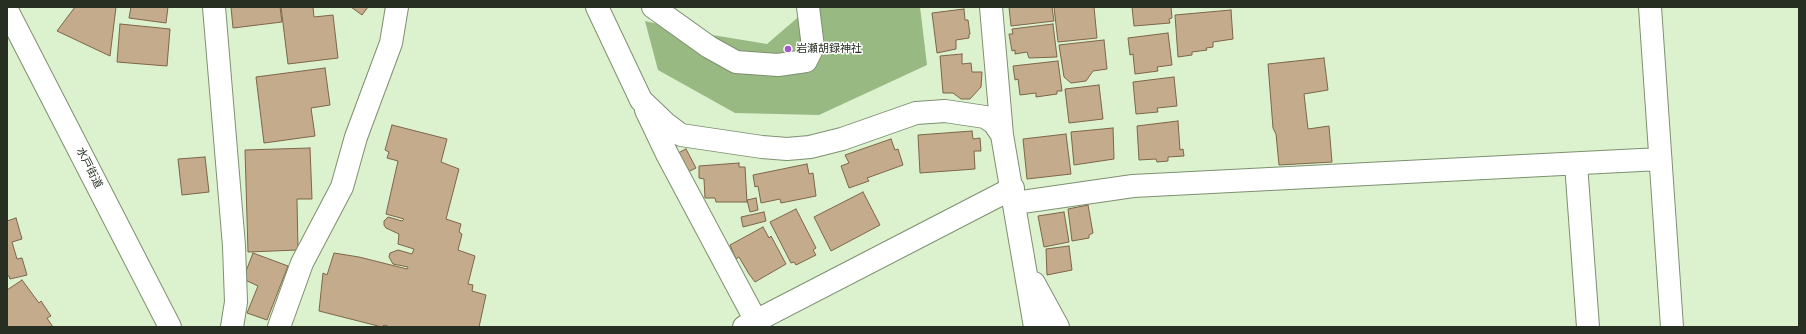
<!DOCTYPE html>
<html>
<head>
<meta charset="utf-8">
<style>
	body { margin:0 }
	#map { position:relative; width:1806px; height:334px; overflow:hidden; background:#dcf1ce; font-family:"Archivo Narrow",sans-serif }
	canvas { display:block }
	.frame { position:absolute; inset:0; border:8px solid #272f22; pointer-events:none }
</style>
</head>
<body>
<div id="map">
<canvas width="1806" height="334"></canvas>
<div class="frame"></div>
</div>
<script>
const g = document.querySelector('canvas').getContext('2d');
g.lineJoin = 'round';
function fill(path, color) {
  g.fillStyle = color;
  g.fill(path, 'evenodd');
}
function poly(rows) {
  const path = new Path2D();
  for (const r of rows) {
    path.moveTo(r[0], r[1]);
    for (let i = 2; i < r.length; i += 2) path.lineTo(r[i], r[i + 1]);
  }
  return path;
}
function trace(path, color, width, dash) {
  g.strokeStyle = color;
  g.lineWidth = width;
  g.lineCap = dash ? 'butt' : 'round';
  g.setLineDash(dash || []);
  g.stroke(path);
}
function drawText(font, color, halo, rows, align = 'center') {
  g.font = font + ' "Archivo Narrow","Noto Sans JP",sans-serif';
  g.lineWidth = 3;
  g.setLineDash([]);
  g.textBaseline = 'middle';
  g.strokeStyle = halo;
  g.fillStyle = color;
  for (const [text, x, y, turn = 0] of rows) {
    g.save();
    g.translate(x, y);
    g.rotate((+turn || 0) * Math.PI / 180);
    g.textAlign = isNaN(turn) ? turn : align;
    if (halo) g.strokeText(text, 0, 0);
    g.fillText(text, 0, 0);
    g.restore();
  }
}
const forest = poly([
	[810,7,920,7,927,65,819,115,735,113,658,70,645,21,688,31,767,44]
]);
const building = poly([
	[75,7,116,7,110,56,57,31,75,7],
	[131,7,168,7,166,23,129,18,131,7],
	[231,7,280,7,282,22,233,28,231,7],
	[281,7,313,7,314,17,333,15,338,58,288,64,281,7],
	[351,7,368,7,362,15,351,7],
	[1009,7,1052,7,1054,21,1011,26,1009,7],
	[1054,7,1094,7,1097,38,1058,42,1054,7],
	[1132,7,1171,7,1172,18,1169,19,1170,23,1134,26,1132,7],
	[964,9,965,20,968,20,970,34,969,34,969,38,956,40,956,49,937,53,932,13,964,9],
	[1231,10,1233,39,1213,42,1213,47,1206,48,1207,50,1192,52,1192,55,1178,57,1175,15,1231,10],
	[120,24,170,29,167,66,117,62,120,24],
	[1053,24,1057,57,1029,58,1027,52,1015,54,1015,50,1012,51,1009,34,1013,34,1012,29,1053,24],
	[1168,33,1172,65,1157,67,1158,71,1135,74,1133,54,1130,55,1128,38,1168,33],
	[1104,40,1107,69,1093,71,1086,81,1071,83,1064,77,1059,45,1104,40],
	[962,54,962,64,971,63,972,72,982,72,981,87,970,99,961,99,953,93,943,93,940,56,962,54],
	[1324,58,1328,90,1304,94,1308,129,1329,126,1332,162,1279,165,1276,134,1273,128,1268,64,1324,58],
	[1058,61,1062,91,1057,91,1057,94,1036,97,1036,93,1020,95,1018,79,1015,80,1013,66,1058,61],
	[325,68,330,105,311,108,315,136,264,143,256,77,325,68],
	[1174,77,1177,106,1157,108,1158,112,1136,114,1133,82,1174,77],
	[1099,85,1103,119,1069,123,1065,89,1099,85],
	[1178,121,1180,150,1183,149,1184,156,1168,157,1168,161,1157,162,1156,159,1139,160,1137,126,1178,121],
	[392,125,447,139,441,162,459,169,446,219,461,224,459,232,462,234,458,250,475,256,468,284,473,285,472,291,486,295,479,327,390,327,384,325,382,327,319,311,323,273,327,275,334,253,359,257,407,269,408,267,393,264,389,257,390,253,398,250,412,254,414,249,398,244,399,234,386,228,384,225,384,221,388,217,402,221,404,219,386,214,398,161,387,158,389,152,385,150,392,125],
	[1113,128,1114,159,1074,165,1071,132,1113,128],
	[972,131,973,139,980,138,981,151,974,151,975,169,920,173,918,135,972,131],
	[1066,134,1071,174,1027,179,1023,139,1066,134],
	[891,139,895,150,898,149,903,165,867,178,869,181,849,188,841,166,849,163,845,155,891,139],
	[310,148,312,199,297,199,298,250,248,252,245,150,310,148],
	[686,149,696,168,686,173,676,154,686,149],
	[205,157,209,192,182,195,178,159,205,157],
	[739,163,739,167,745,167,747,202,716,202,715,198,705,198,704,179,699,178,699,166,739,163],
	[807,164,809,174,813,173,816,196,781,203,780,199,761,203,758,186,755,187,753,175,807,164],
	[863,192,880,225,831,251,814,217,863,192],
	[756,198,758,210,750,212,747,200,756,198],
	[1088,205,1093,233,1089,235,1089,238,1072,241,1068,209,1088,205],
	[796,209,816,248,813,250,816,255,796,265,794,262,791,263,770,222,796,209],
	[764,212,766,221,743,227,741,217,764,212],
	[1064,212,1069,242,1044,247,1038,216,1064,212],
	[16,218,22,239,12,242,17,259,22,258,27,275,10,279,9,276,7,276,7,221,16,218],
	[763,227,769,238,771,236,786,264,755,282,749,274,739,257,736,259,730,245,763,227],
	[1069,246,1072,270,1047,275,1046,249,1069,246],
	[253,253,288,266,267,320,247,313,258,286,243,279,253,253],
	[22,280,39,303,41,301,51,316,47,318,53,327,7,327,7,290,22,280]
]);
const minor = poly([
	[214,7,234,246,236,302,232,327],
	[597,7,641,100,665,123,681,135,762,147,787,149,810,147,842,139,916,113,945,111,985,117,994,123,1002,135,1035,327],
	[653,7,709,47,736,62,778,65,806,61,813,47,808,7],
	[991,7,1002,135],
	[1650,7,1672,327],
	[646,110,667,154,756,321],
	[1576,164,1588,327],
	[1015,203,1133,186,1660,159],
	[1034,283,1058,327],
	[279,327,302,263,342,187,356,137,391,43,397,7],
	[744,327,1013,188]
]);
const highway = poly([
	[7,10,170,327]
]);
const markers = [
	[788,49,4,"#a357ca"]
];
const poiNames = [
	["岩瀬胡録神社",796,49]
];
const streetNames = [
	["水戸街道",89,168,63]
];
fill(forest, '#99b983');
fill(building, '#c4ab8c');
trace(building, '#7c6548', 1);
trace(minor, '#7d9070', 24);
trace(highway, '#7d9070', 24);
trace(minor, '#fff', 22);
trace(highway, '#fff', 22);
for (const [x, y, r, color] of markers) {
  const dot = new Path2D();
  dot.arc(x, y, r, 0, 2 * Math.PI);
  g.fillStyle = color;
  g.fill(dot);
  trace(dot, '#fff', 1.5);
}
drawText('11px', '#272f22', '#fff', poiNames, 'left');
drawText('11px', '#272f22', '#fff', streetNames);
</script>
</body>
</html>
